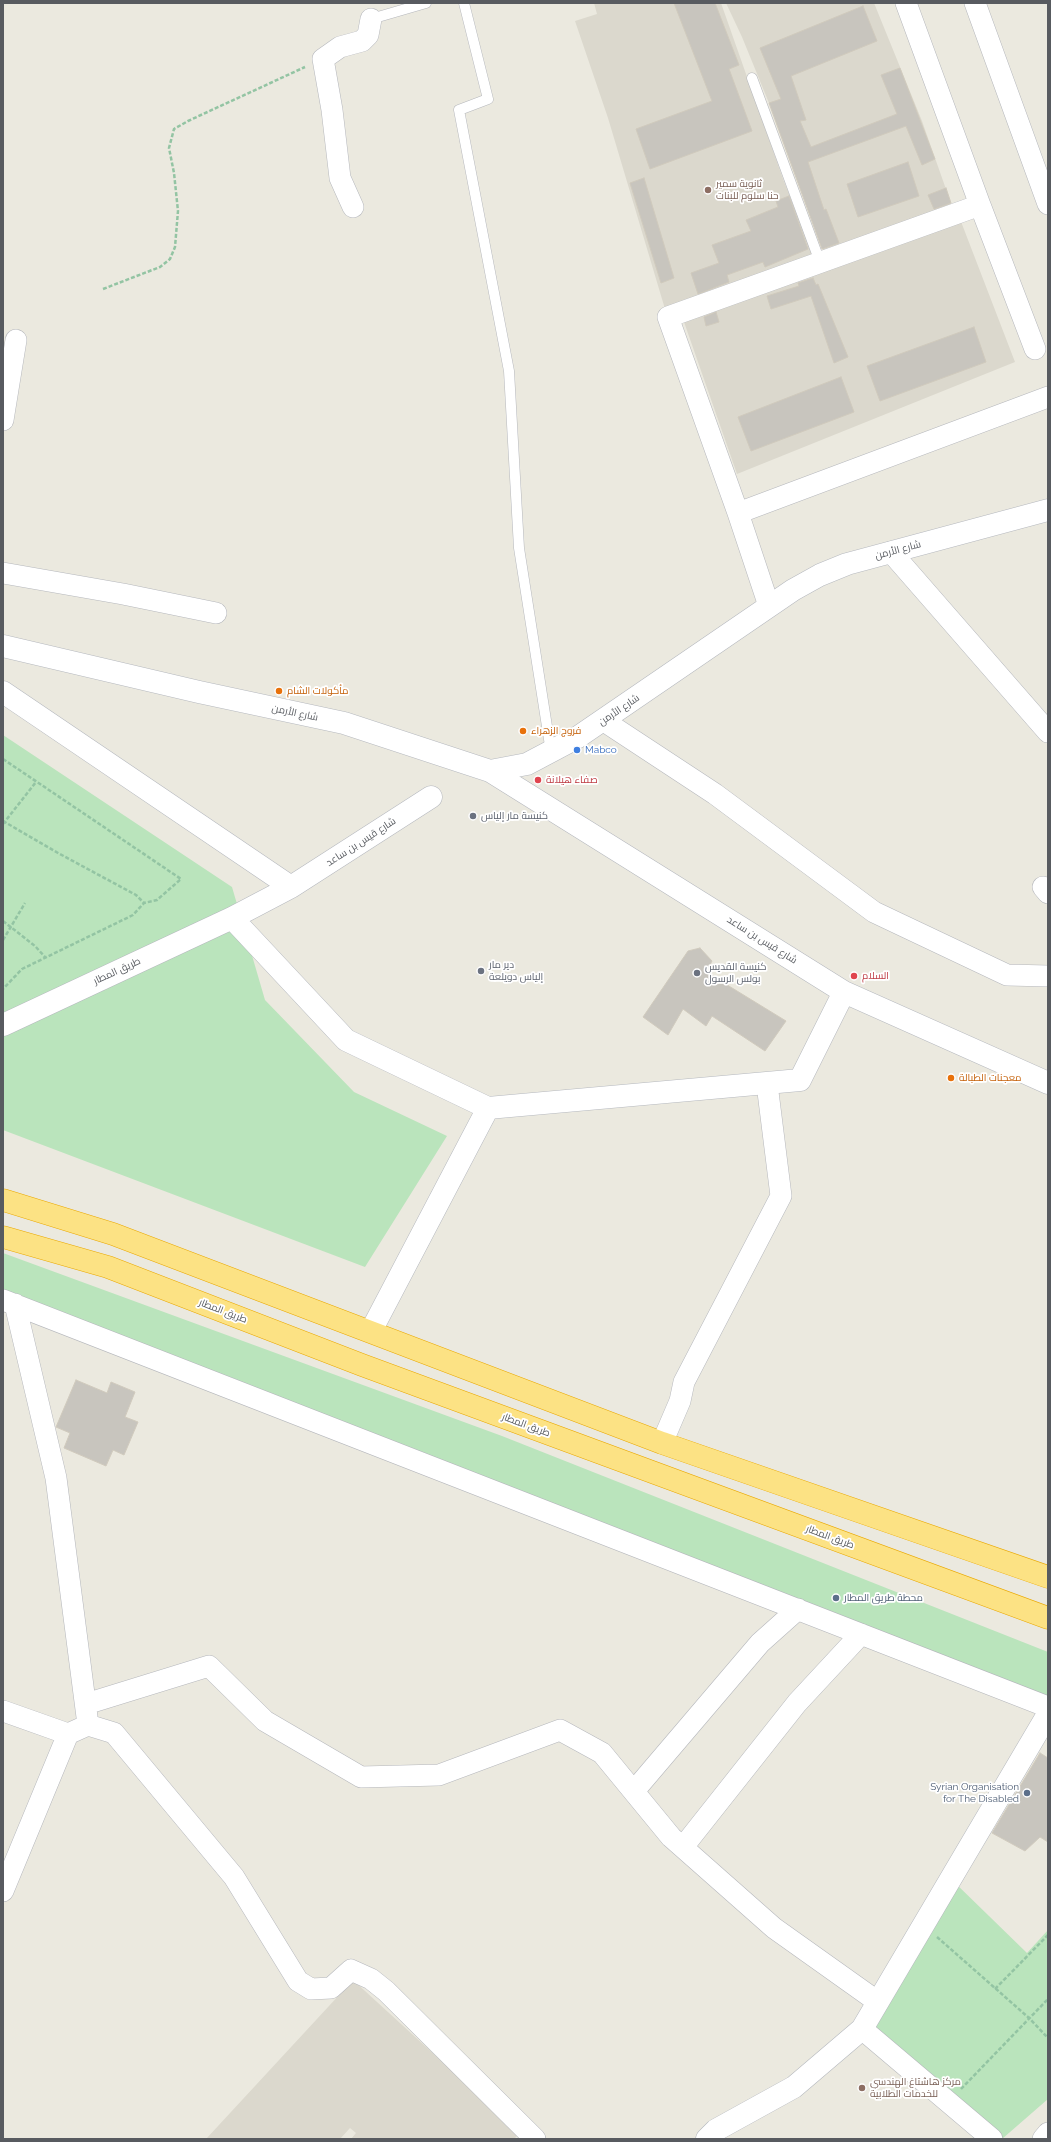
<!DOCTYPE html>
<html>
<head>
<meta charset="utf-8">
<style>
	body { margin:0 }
	#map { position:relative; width:1051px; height:2142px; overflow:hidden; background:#ebe9df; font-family:Raleway,sans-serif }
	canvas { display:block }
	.frame { position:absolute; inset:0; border:4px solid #585b60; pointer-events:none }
</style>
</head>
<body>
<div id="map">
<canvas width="1051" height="2142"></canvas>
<div class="frame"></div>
</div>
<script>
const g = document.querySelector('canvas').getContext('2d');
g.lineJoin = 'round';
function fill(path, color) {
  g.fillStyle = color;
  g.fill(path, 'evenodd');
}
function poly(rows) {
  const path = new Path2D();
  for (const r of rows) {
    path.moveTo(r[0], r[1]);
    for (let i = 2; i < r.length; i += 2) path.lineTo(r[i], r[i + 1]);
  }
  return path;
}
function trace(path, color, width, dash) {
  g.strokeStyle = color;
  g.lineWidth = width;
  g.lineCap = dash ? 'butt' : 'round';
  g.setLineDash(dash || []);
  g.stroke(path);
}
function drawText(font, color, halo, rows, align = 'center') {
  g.font = font + ' Raleway,Cairo,sans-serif';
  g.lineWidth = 3.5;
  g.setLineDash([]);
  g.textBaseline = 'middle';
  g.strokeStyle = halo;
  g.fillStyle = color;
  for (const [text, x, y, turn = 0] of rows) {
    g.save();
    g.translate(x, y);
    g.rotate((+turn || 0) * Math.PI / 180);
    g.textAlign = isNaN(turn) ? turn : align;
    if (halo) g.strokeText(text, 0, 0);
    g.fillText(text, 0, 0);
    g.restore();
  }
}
const education = poly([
	[594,3,721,3,783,179,814,256,665,309,608,118,575,21,597,14],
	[726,3,874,3,922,121,954,212,826,258,769,103,742,37],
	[960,219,1015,362,737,474,683,319],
	[353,1980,520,2133,514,2139,351,2139,356,2133,350,2128,340,2139,206,2139]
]);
const green = poly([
	[3,735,232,887,265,1000,354,1092,447,1136,365,1267,3,1130],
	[3,1253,502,1436,1048,1652,1048,1707,3,1300],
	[951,1879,1027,1953,1048,1930,1048,2099,1002,2139,992,2139,862,2029]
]);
const building = poly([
	[674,3,715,3,739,65,729,69,752,131,650,169,636,129,712,101,674,3],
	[863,6,877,41,791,76,806,120,800,121,811,147,897,114,881,75,900,68,935,159,922,165,906,126,808,162,824,210,826,209,839,243,822,249,769,103,781,99,760,48,863,6],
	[908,162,919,196,858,217,847,184,908,162],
	[644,178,674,278,661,283,630,183,644,178],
	[946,188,951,203,934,209,928,195,946,188],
	[789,196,808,249,765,267,763,262,727,275,729,282,698,294,691,273,719,263,712,245,751,231,746,220,778,207,776,201,789,196],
	[813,278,816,285,818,284,848,357,834,363,811,296,771,309,767,296,799,286,798,283,813,278],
	[716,312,719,322,706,326,704,317,716,312],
	[974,327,986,362,880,401,867,366,974,327],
	[841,377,854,412,751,451,738,417,841,377],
	[700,948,712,961,706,972,786,1021,765,1051,712,1016,706,1026,683,1009,668,1035,643,1017,688,951,700,948],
	[76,1380,107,1393,111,1382,135,1392,125,1417,138,1422,124,1455,113,1450,106,1466,64,1448,70,1433,56,1427,76,1380],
	[1040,1753,1048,1758,1048,1842,1040,1837,1025,1851,992,1833,1040,1753]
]);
const path = poly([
	[103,289,160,267,170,259,175,247,178,211,174,173,169,148,174,129,188,121,305,67],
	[3,759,181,879,157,900,144,903,133,915,22,969,3,989],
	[3,821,58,853,136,895,144,903],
	[3,824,36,782],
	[3,921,35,946,45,957],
	[3,940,25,903],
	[937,1937,1029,2018,1048,2038],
	[995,1989,1048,1935],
	[961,2089,1048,1999]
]);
const lane = poly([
	[464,3,488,99,459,110,509,371,519,548,551,752],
	[371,19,426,3],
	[752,78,820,262]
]);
const street = poly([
	[975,3,1048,204],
	[980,205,1035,349],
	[353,207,340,178,332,110,323,59,340,47,362,41,368,35,371,19],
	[3,420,16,340],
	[738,513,1048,397],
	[891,552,1048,732],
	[3,573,123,594,216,613],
	[769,606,738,513,668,317,980,205,906,3],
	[604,721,715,794,874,912,1007,975,1048,976],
	[1043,887,1048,893],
	[3,1300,1048,1707],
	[15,1304,56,1478,87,1717],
	[662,1443,680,1401,684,1382,781,1196,767,1084],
	[86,1704,209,1666,265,1721,361,1777,439,1775,560,1730,602,1753,671,1837,774,1928,878,2002],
	[3,1711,68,1734,88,1725,114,1733,234,1877,298,1981,311,1989,331,1988,351,1970,371,1979,386,1991,535,2139],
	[634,1791,760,1643,798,1609],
	[683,1847,797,1703,861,1634],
	[3,1891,68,1734],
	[862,2029,992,2139],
	[1043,2139,1048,2133]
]);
const secondary = poly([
	[3,646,199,692,344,723,490,771,527,764,578,737,793,590,820,575,847,564,1048,510],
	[3,692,291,887,232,918,346,1040,488,1108,800,1080,844,992],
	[490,771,844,992,1048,1083],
	[291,887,431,797],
	[3,1025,232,918],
	[371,1331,488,1108],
	[707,2139,716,2130,794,2087,862,2029,1048,1714]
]);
const highway = poly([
	[3,1200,113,1234,662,1443,1048,1577],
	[3,1237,108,1267,362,1365,1048,1618]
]);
const markers = [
	[708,190,4,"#8d6e63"],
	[279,691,4,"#e8710a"],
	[523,731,4,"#e8710a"],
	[577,750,4,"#3f7fe0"],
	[538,780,4,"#e0444e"],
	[473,816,4,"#6b7280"],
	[481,971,4,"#6b7280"],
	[697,973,4,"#6b7280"],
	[854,976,4,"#e0444e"],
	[951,1078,4,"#e8710a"],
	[836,1598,4,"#5c6f8a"],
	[1027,1793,4,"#5c6f8a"],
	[862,2088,4,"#8d6e63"]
];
const educationNames = [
	["ثانوية سمير",716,184],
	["حنا سلوم للبنات",716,196],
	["مركز هاشتاغ الهندسي",870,2082],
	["للخدمات الطلابية",870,2094]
];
const streetNames = [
	["شارع الأرمن",898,550,-15],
	["شارع الأرمن",619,710,-34],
	["شارع الأرمن",295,713,12],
	["شارع قيس بن ساعد",361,842,-33],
	["شارع قيس بن ساعد",762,940,32],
	["طريق المطار",117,971,-25],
	["طريق المطار",223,1311,21],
	["طريق المطار",526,1425,20],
	["طريق المطار",830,1537,20]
];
const foodNames = [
	["مأكولات الشام",287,691],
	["فروج الزهراء",531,731],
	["معجنات الطبالة",959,1078]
];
const shopNames = [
	["Mabco",585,750]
];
const healthNames = [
	["صفاء هيلانة",546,780],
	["السلام",862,976]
];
const worshipNames = [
	["كنيسة مار إلياس",481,816],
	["دير مار",489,965],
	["إلياس دويلعة",489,977],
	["كنيسة القديس",705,967],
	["بولس الرسول",705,979]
];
const serviceNames = [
	["محطة طريق المطار",844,1598],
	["Syrian Organisation",1019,1787,"right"],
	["for The Disabled",1019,1799,"right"]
];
fill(education, '#dbd8cd');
fill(green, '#bae4bc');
fill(building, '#c8c5be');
trace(building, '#d0cabd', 1);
trace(lane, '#b5b7bc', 11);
trace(street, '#b5b7bc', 22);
trace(secondary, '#b5b8be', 23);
trace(highway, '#e9a801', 23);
trace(path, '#93c4a3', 2.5, [4, 2]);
trace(lane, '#fff', 10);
trace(street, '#fff', 21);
trace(secondary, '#fff', 22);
trace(highway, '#fce284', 22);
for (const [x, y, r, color] of markers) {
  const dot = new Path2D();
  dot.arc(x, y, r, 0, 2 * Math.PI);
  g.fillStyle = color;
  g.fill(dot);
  trace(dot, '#fff', 1.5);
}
drawText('10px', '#785e54', '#fff', educationNames, 'left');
drawText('10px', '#585b60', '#fff', streetNames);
drawText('10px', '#c56008', '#fff', foodNames, 'left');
drawText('10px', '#366cbe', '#fff', shopNames, 'left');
drawText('10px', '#be3a42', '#fff', healthNames, 'left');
drawText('10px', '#5b616d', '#fff', worshipNames, 'left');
drawText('10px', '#4e5e75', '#fff', serviceNames, 'left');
</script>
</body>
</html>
